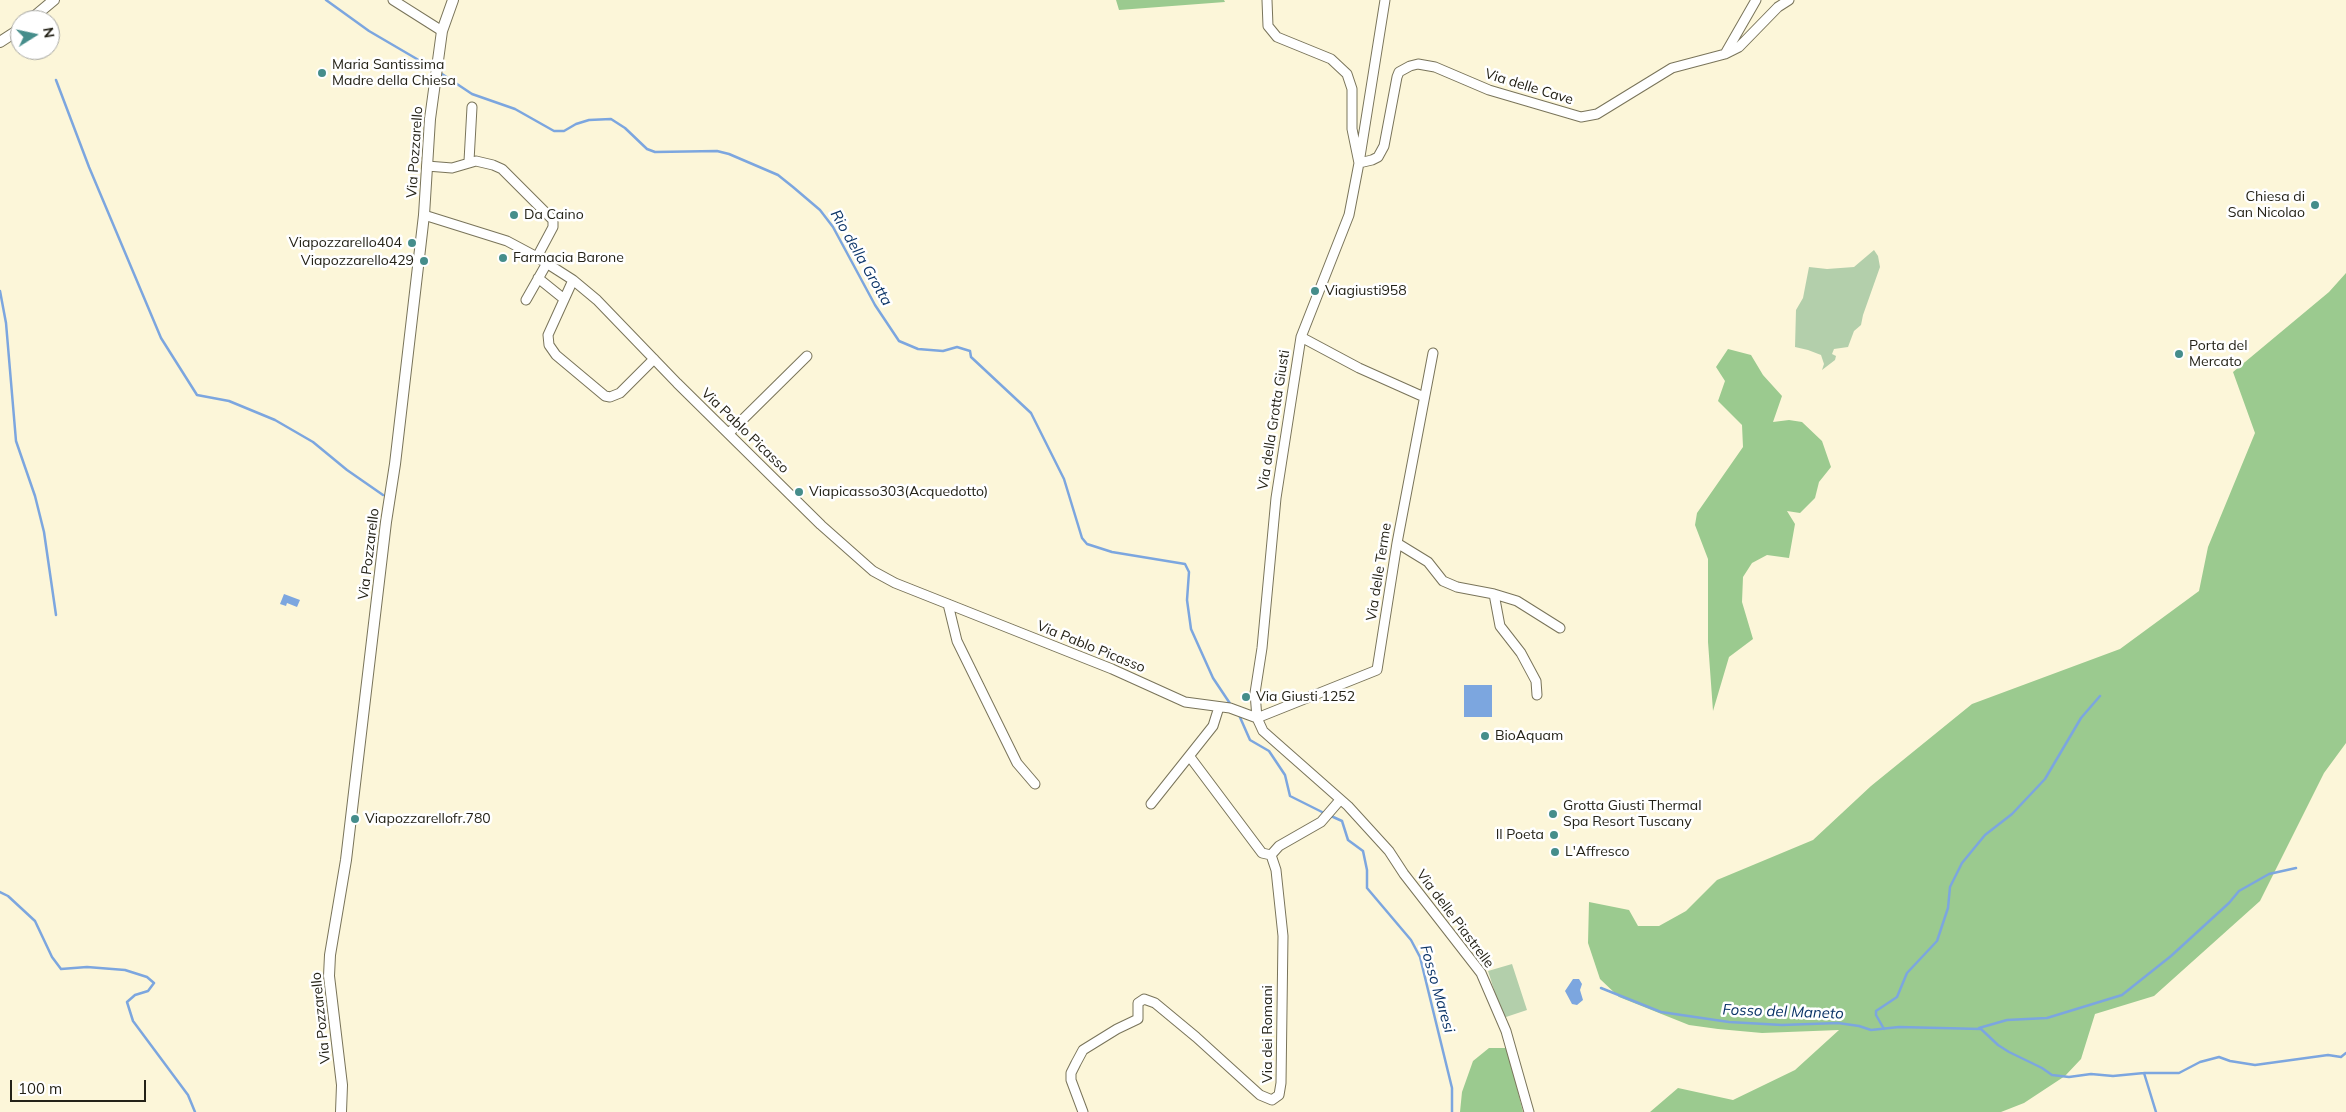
<!DOCTYPE html>
<html>
<head>
<meta charset="utf-8">
<style>
	body { margin:0 }
	#map { position:relative; width:2346px; height:1112px; overflow:hidden; background:#fcf6d9; font-family:Mulish,sans-serif }
	canvas { display:block }
	.north { position:absolute; left:10px; top:10px; width:50px; height:50px; box-sizing:border-box; background:#fff; border:1px solid #a7a7a2; border-radius:50%; rotate:80deg; font-size:14px; font-weight:700; line-height:20px; text-align:center; color:#242217 }
	.north::after { content:''; display:block; margin:auto; width:18px; height:22px; background:#458d8b; clip-path:polygon(50% 0,100% 100%,50% 72%,0 100%) }
	.scale { position:absolute; left:10px; top:1080px; width:136px; height:22px; box-sizing:border-box; border:2px solid #242217; border-top:0; padding-left:6px; font-size:15px; line-height:18px; white-space:nowrap; color:#242217; -webkit-text-stroke:4px #fff; paint-order:stroke }
</style>
</head>
<body>
<div id="map">
<canvas width="2346" height="1112"></canvas>
<div class="north">N</div>
<div class="scale">100 m</div>
</div>
<script>
const g = document.querySelector('canvas').getContext('2d');
g.lineJoin = 'round';
function fill(path, color) {
  g.fillStyle = color;
  g.fill(path, 'evenodd');
}
function poly(rows) {
  const path = new Path2D();
  for (const r of rows) {
    path.moveTo(r[0], r[1]);
    for (let i = 2; i < r.length; i += 2) path.lineTo(r[i], r[i + 1]);
  }
  return path;
}
function trace(path, color, width, dash) {
  g.strokeStyle = color;
  g.lineWidth = width;
  g.lineCap = dash ? 'butt' : 'round';
  g.setLineDash(dash || []);
  g.stroke(path);
}
function drawText(font, color, halo, rows, align = 'center') {
  g.font = font + ' Mulish,sans-serif';
  g.lineWidth = 5;
  g.setLineDash([]);
  g.textBaseline = 'middle';
  g.strokeStyle = halo;
  g.fillStyle = color;
  for (const [text, x, y, turn = 0] of rows) {
    g.save();
    g.translate(x, y);
    g.rotate((+turn || 0) * Math.PI / 180);
    g.textAlign = isNaN(turn) ? turn : align;
    if (halo) g.strokeText(text, 0, 0);
    g.fillText(text, 0, 0);
    g.restore();
  }
}
const green = poly([
	[1874,250,1878,256,1880,267,1863,315,1861,325,1854,331,1848,347,1834,349,1832,354,1836,356,1835,360,1822,370,1824,364,1821,355,1808,350,1795,347,1796,310,1803,298,1809,267,1827,269,1854,267],
	[1512,964,1527,1010,1503,1018,1488,971]
]);
const forest = poly([
	[1116,0,1224,0,1225,2,1119,10],
	[2346,273,2346,743,2324,773,2260,901,2154,996,2095,1014,2081,1059,2065,1076,2024,1103,2001,1112,1650,1112,1678,1088,1733,1100,1795,1070,1839,1030,1762,1033,1718,1029,1689,1025,1619,997,1600,979,1588,943,1589,902,1629,910,1638,926,1659,926,1686,911,1717,880,1813,840,1871,786,1972,704,2120,649,2199,591,2208,547,2255,433,2233,372,2329,292],
	[1728,349,1751,355,1763,375,1782,396,1773,422,1789,420,1802,422,1822,441,1831,467,1819,482,1815,498,1800,513,1787,511,1795,524,1789,558,1767,555,1752,563,1743,577,1742,602,1753,639,1729,657,1713,711,1708,642,1708,559,1695,525,1697,513,1743,447,1742,425,1718,401,1725,381,1716,367],
	[1489,1048,1507,1048,1523,1112,1460,1112,1462,1092,1473,1061]
]);
const water = poly([
	[284,594,300,600,297,607,287,603,286,606,280,604],
	[1464,685,1492,685,1492,717,1464,717],
	[1573,979,1579,979,1582,984,1580,990,1583,1000,1577,1005,1572,1004,1565,991]
]);
const stream = poly([
	[326,0,369,31,434,69],
	[439,72,472,94,515,109,554,131,564,131,576,124,589,120,611,119,625,128,647,149,655,152,717,151,729,154,778,175,793,187,820,210,833,227,875,305,899,341,918,349,943,351,957,347,970,351,971,357,1031,413,1064,479,1082,538,1087,544,1112,552,1185,564,1189,572,1187,600,1191,629,1213,678,1231,705],
	[56,80,89,167,161,338,197,395,229,401,275,420,313,442,347,470,383,495],
	[0,291,6,323,16,441,35,496,44,532,56,615],
	[1239,715,1250,740,1269,751,1285,775,1290,796,1326,814],
	[1331,816,1342,821,1348,840,1363,851,1367,870,1367,888,1411,940,1420,957,1452,1088,1452,1112],
	[0,892,8,896,35,921,52,957,61,969,87,967,125,970,147,977,154,983,148,991,135,995,127,1002,133,1021,188,1095,195,1112],
	[1601,988,1661,1012,1729,1022,1782,1025,1838,1023,1859,1026,1871,1030,1899,1027,1981,1029,1998,1045,2009,1052,2042,1068,2052,1075,2069,1077,2091,1074,2113,1076,2144,1073,2179,1073,2200,1062,2219,1057,2230,1061,2255,1065,2328,1055,2341,1057,2346,1053],
	[1979,1028,2007,1020,2047,1018,2122,995,2171,956,2229,903,2239,891,2269,874,2296,868],
	[1884,1029,1876,1015,1876,1011,1897,997,1907,973,1937,941,1948,908,1950,887,1962,863,1985,835,2012,814,2045,779,2081,718,2100,696],
	[2144,1073,2156,1112]
]);
const minor = poly([
	[393,0,442,31],
	[1267,0,1268,26,1277,37,1331,59,1347,74,1352,89,1352,129,1359,163,1372,160,1378,157,1384,146,1397,77,1399,72,1410,66,1418,64,1435,67,1489,90,1581,117,1597,114,1672,68,1725,54,1739,47,1778,7,1789,0],
	[1385,0,1359,163,1349,215,1301,337,1276,498,1262,648,1255,693,1257,718,1263,731,1348,806,1389,851,1404,874,1481,973,1506,1031,1529,1112],
	[1725,54,1756,0],
	[469,161,472,107],
	[427,166,452,168,476,161,493,165,502,169,553,220,553,227,537,257],
	[424,215,507,241,537,257,573,280,597,300,677,383,821,525,873,571,895,583,1112,669,1185,702,1230,708,1257,718],
	[538,278,564,299],
	[573,280,548,335,549,345,556,355,605,396,610,397,620,393,654,359],
	[526,300,547,263],
	[1301,337,1359,368,1424,397],
	[729,433,807,356],
	[1397,543,1428,562,1443,581,1457,587,1494,594,1517,601,1560,628],
	[1494,594,1500,626,1521,653,1536,681,1537,695],
	[948,604,957,641,1017,763,1035,784],
	[1257,718,1377,670,1397,543,1433,353],
	[1190,757,1262,853,1271,855],
	[1151,804,1213,726,1219,707],
	[1271,855,1279,846,1321,822,1340,800],
	[1083,1112,1071,1080,1071,1073,1076,1063,1083,1050,1117,1029,1138,1019,1138,1003,1144,999,1155,1003,1196,1037,1260,1095,1272,1100,1279,1095,1281,1083,1283,936,1276,870,1271,855]
]);
const tertiary = poly([
	[30,20,54,0],
	[0,42,20,29],
	[341,1112,342,1085,329,976,330,955,346,860,386,522,395,464,424,215,430,119,442,31,453,0]
]);
const markers = [
	[322,73,5,"#458d8b"],
	[2315,205,5,"#458d8b"],
	[514,215,5,"#458d8b"],
	[412,243,5,"#458d8b"],
	[503,258,5,"#458d8b"],
	[424,261,5,"#458d8b"],
	[1315,291,5,"#458d8b"],
	[2179,354,5,"#458d8b"],
	[799,492,5,"#458d8b"],
	[1246,697,5,"#458d8b"],
	[1485,736,5,"#458d8b"],
	[1553,814,5,"#458d8b"],
	[355,819,5,"#458d8b"],
	[1554,835,5,"#458d8b"],
	[1555,852,5,"#458d8b"]
];
const poiNames = [
	["Maria Santissima",332,65],
	["Madre della Chiesa",332,81],
	["Chiesa di",2305,197,"right"],
	["San Nicolao",2305,213,"right"],
	["Da Caino",524,215],
	["Viapozzarello404",402,243,"right"],
	["Farmacia Barone",513,258],
	["Viapozzarello429",414,261,"right"],
	["Viagiusti958",1325,291],
	["Porta del",2189,346],
	["Mercato",2189,362],
	["Viapicasso303(Acquedotto)",809,492],
	["Via Giusti 1252",1256,697],
	["BioAquam",1495,736],
	["Grotta Giusti Thermal",1563,806],
	["Spa Resort Tuscany",1563,822],
	["Viapozzarellofr.780",365,819],
	["Il Poeta",1544,835,"right"],
	["L'Affresco",1565,852]
];
const streetNames = [
	["Via delle Cave",1529,87,17],
	["Via Pozzarello",415,152,-86],
	["Via della Grotta Giusti",1274,420,-81],
	["Via Pablo Picasso",745,431,44],
	["Via Pozzarello",369,554,-83],
	["Via delle Terme",1379,572,-81],
	["Via Pablo Picasso",1091,647,22],
	["Via delle Piastrelle",1455,919,53],
	["Via Pozzarello",321,1018,-96],
	["Via dei Romani",1268,1034,-90]
];
const waterNames = [
	["Rio della Grotta",861,258,60],
	["Fosso Maresi",1437,989,74],
	["Fosso del Maneto",1783,1012,2]
];
fill(green, '#b3cfab');
fill(forest, '#9bca8f');
fill(water, '#7ca6df');
trace(stream, '#7ca6df', 2.5);
trace(minor, '#79745a', 11);
trace(tertiary, '#79745a', 12);
trace(minor, '#fff', 9);
trace(tertiary, '#fff', 10);
for (const [x, y, r, color] of markers) {
  const dot = new Path2D();
  dot.arc(x, y, r, 0, 2 * Math.PI);
  g.fillStyle = color;
  g.fill(dot);
  trace(dot, '#fff', 2);
}
drawText('14px', '#242217', '#fff', poiNames, 'left');
drawText('14px', '#242217', '#fff', streetNames);
drawText('italic 15px', '#0c3568', '#fff', waterNames);
</script>
</body>
</html>
